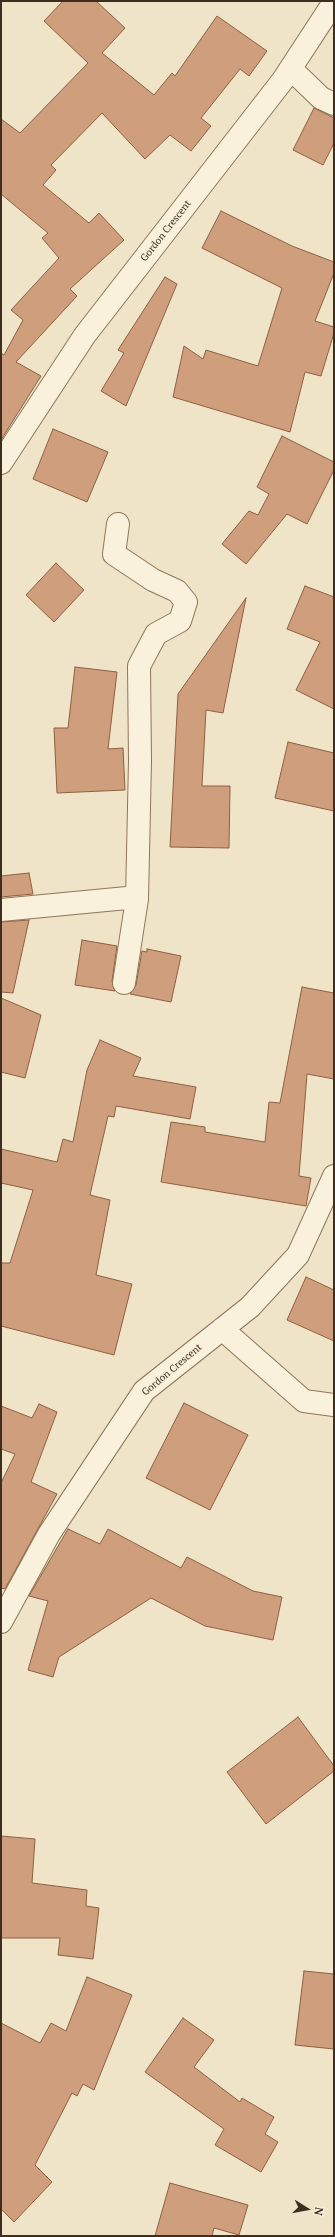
<!DOCTYPE html>
<html>
<head>
<meta charset="utf-8">
<style>
	body { margin:0 }
	#map { position:relative; width:335px; height:2237px; overflow:hidden; background:#f0e4c8; font-family:"PT Serif",serif }
	canvas { display:block }
	.frame { position:absolute; inset:0; border:2px solid #3d2e20; pointer-events:none }
	.north { position:absolute; left:287px; top:2189px; width:40px; height:40px; -webkit-text-stroke:3px #f7eed8; paint-order:stroke; rotate:101deg; font-size:11px; font-weight:700; line-height:16px; text-align:center; color:#3d2e20 }
	.north::after { content:''; display:block; margin:auto; width:14px; height:18px; background:#3d2e20; clip-path:polygon(50% 0,100% 100%,50% 72%,0 100%) }
</style>
</head>
<body>
<div id="map">
<canvas width="335" height="2237"></canvas>
<div class="frame"></div>
<div class="north">N</div>
</div>
<script>
const g = document.querySelector('canvas').getContext('2d');
g.lineJoin = 'round';
function fill(path, color) {
  g.fillStyle = color;
  g.fill(path, 'evenodd');
}
function poly(rows) {
  const path = new Path2D();
  for (const r of rows) {
    path.moveTo(r[0], r[1]);
    for (let i = 2; i < r.length; i += 2) path.lineTo(r[i], r[i + 1]);
  }
  return path;
}
function trace(path, color, width, dash) {
  g.strokeStyle = color;
  g.lineWidth = width;
  g.lineCap = dash ? 'butt' : 'round';
  g.setLineDash(dash || []);
  g.stroke(path);
}
function drawText(font, color, halo, rows, align = 'center') {
  g.font = font + ' "PT Serif",serif';
  g.lineWidth = 3;
  g.setLineDash([]);
  g.textBaseline = 'middle';
  g.strokeStyle = halo;
  g.fillStyle = color;
  for (const [text, x, y, turn = 0] of rows) {
    g.save();
    g.translate(x, y);
    g.rotate((+turn || 0) * Math.PI / 180);
    g.textAlign = isNaN(turn) ? turn : align;
    if (halo) g.strokeText(text, 0, 0);
    g.fillText(text, 0, 0);
    g.restore();
  }
}
const building = poly([
	[63,1,96,1,125,28,102,53,154,95,172,73,175,76,217,16,267,51,249,76,240,69,201,118,211,126,191,151,170,135,145,159,102,113,51,165,56,170,43,185,89,223,99,213,124,240,70,289,77,296,16,362,41,376,1,440,1,353,4,355,23,320,11,310,59,258,42,238,48,233,1,194,1,119,20,133,88,63,44,21,63,1],
	[314,108,334,118,334,143,323,165,293,150,314,108],
	[221,211,292,246,334,262,334,273,315,321,334,327,334,333,321,376,305,372,290,432,173,397,184,346,203,359,206,350,258,366,282,288,202,248,221,211],
	[165,277,177,284,126,406,101,391,124,353,118,350,165,277],
	[53,429,108,452,87,502,33,479,53,429],
	[282,436,334,462,334,470,307,524,287,514,246,564,222,544,249,511,258,515,269,494,257,487,282,436],
	[56,563,84,590,54,622,26,595,56,563],
	[305,586,334,597,334,709,296,690,320,642,287,629,305,586],
	[246,598,223,713,206,710,202,786,230,786,229,848,170,847,178,694,246,598],
	[75,667,117,672,108,749,123,748,125,790,57,793,54,728,68,728,75,667],
	[288,742,334,753,334,811,275,798,288,742],
	[29,873,33,894,1,897,1,876,29,873],
	[29,920,13,993,1,992,1,922,29,920],
	[82,940,117,946,112,981,115,991,75,985,82,940],
	[147,949,181,956,171,1002,130,994,136,985,142,951,147,952,147,949],
	[302,987,334,993,334,1079,307,1074,299,1176,311,1178,306,1206,161,1182,171,1122,205,1127,205,1132,265,1142,269,1102,280,1103,302,987],
	[1,998,41,1015,25,1078,1,1072,1,998],
	[100,1040,141,1058,133,1076,196,1087,190,1119,116,1106,114,1117,108,1116,90,1195,110,1200,96,1275,132,1284,114,1355,1,1326,1,1263,10,1263,33,1190,1,1183,1,1149,57,1162,63,1139,73,1142,87,1070,100,1040],
	[306,1277,334,1290,334,1341,287,1320,306,1277],
	[184,1403,248,1435,210,1510,146,1478,184,1403],
	[39,1404,57,1412,31,1482,57,1494,5,1589,1,1588,1,1483,15,1454,1,1449,1,1406,32,1418,39,1404],
	[68,1529,100,1544,108,1529,181,1568,187,1557,253,1591,282,1597,273,1640,205,1626,151,1598,59,1657,53,1677,28,1670,48,1601,29,1596,68,1529],
	[298,1717,334,1766,334,1771,266,1824,227,1772,298,1717],
	[1,1836,35,1839,32,1883,87,1890,86,1906,99,1908,93,1959,58,1955,60,1938,1,1938,1,1836],
	[304,1971,334,1974,334,2049,295,2045,304,1971],
	[87,1977,132,1995,94,2090,83,2084,77,2096,72,2093,35,2165,52,2182,14,2222,1,2209,1,2023,40,2043,51,2023,66,2031,87,1977],
	[183,2018,214,2040,194,2067,240,2102,242,2098,274,2117,265,2134,278,2142,261,2172,215,2145,224,2129,145,2072,183,2018],
	[170,2183,248,2205,239,2235,214,2228,212,2236,155,2236,170,2183]
]);
const street = poly([
	[291,69,321,98,334,104],
	[1,463,85,335,283,80,334,2],
	[1,910,127,898,137,899,140,761,139,666,156,634,180,621,186,602,177,591,153,580,114,554,118,524],
	[124,983,137,899],
	[222,1329,304,1401,334,1405],
	[1,1622,49,1534,144,1391,250,1307,298,1255,334,1176]
]);
const streetNames = [
	["Gordon Crescent",166,231,-52],
	["Gordon Crescent",172,1370,-40]
];
fill(building, '#cf9f7d');
trace(building, '#8d5f41', 1);
trace(street, '#8d765c', 24);
trace(street, '#faf1dc', 22);
drawText('10px', '#3d2e20', '#f7eed8', streetNames);
</script>
</body>
</html>
